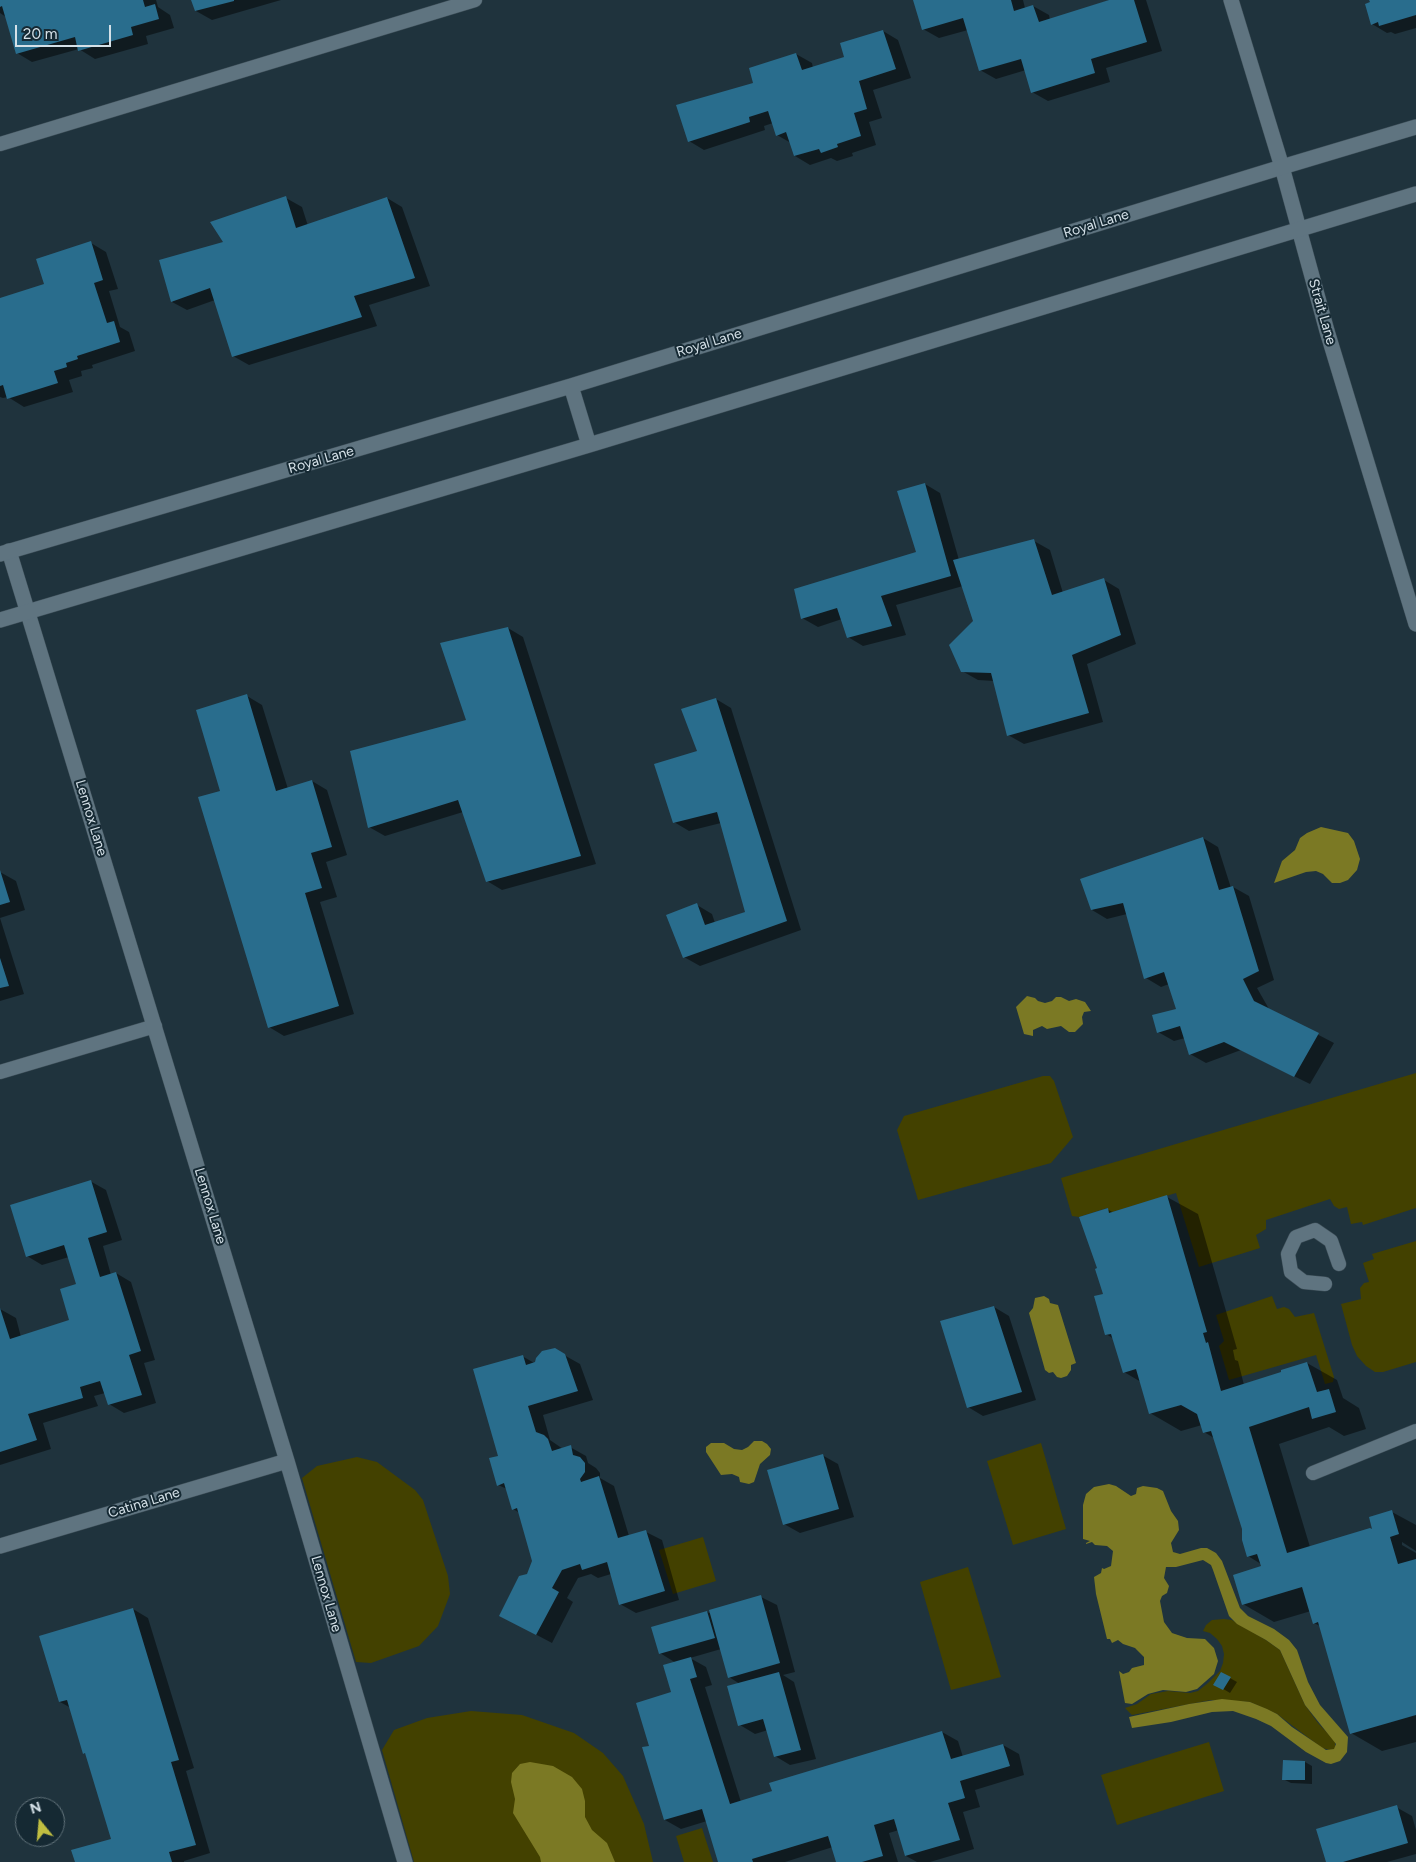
<!DOCTYPE html>
<html>
<head>
<meta charset="utf-8">
<style>
	body { margin:0 }
	#map { position:relative; width:1416px; height:1862px; overflow:hidden; background:#1f333d; font-family:Figtree,sans-serif }
	canvas { display:block }
	.north { position:absolute; left:15px; top:1797px; width:50px; height:50px; box-sizing:border-box; background:#152933; border:1px solid #62737b; border-radius:50%; rotate:343deg; font-size:14px; font-weight:700; line-height:20px; text-align:center; color:#d5e1e8 }
	.north::after { content:''; display:block; margin:auto; width:18px; height:22px; background:#c0be41; clip-path:polygon(50% 0,100% 100%,50% 72%,0 100%) }
	.scale { position:absolute; left:15px; top:25px; width:96px; height:22px; box-sizing:border-box; border:2px solid #d5e1e8; border-top:0; padding-left:6px; font-size:15px; line-height:18px; white-space:nowrap; color:#d5e1e8; -webkit-text-stroke:4px #152933; paint-order:stroke }
</style>
</head>
<body>
<div id="map">
<canvas width="1416" height="1862"></canvas>
<div class="north">N</div>
<div class="scale">20 m</div>
</div>
<script>
const g = document.querySelector('canvas').getContext('2d');
g.lineJoin = 'round';
function fill(path, color) {
  g.fillStyle = color;
  g.fill(path, 'evenodd');
}
function poly(rows) {
  const path = new Path2D();
  for (const r of rows) {
    path.moveTo(r[0], r[1]);
    for (let i = 2; i < r.length; i += 2) path.lineTo(r[i], r[i + 1]);
  }
  return path;
}
function trace(path, color, width, dash) {
  g.strokeStyle = color;
  g.lineWidth = width;
  g.lineCap = dash ? 'butt' : 'round';
  g.setLineDash(dash || []);
  g.stroke(path);
}
function drawText(font, color, halo, rows, align = 'center') {
  g.font = font + ' Figtree,sans-serif';
  g.lineWidth = 4;
  g.setLineDash([]);
  g.textBaseline = 'middle';
  g.strokeStyle = halo;
  g.fillStyle = color;
  for (const [text, x, y, turn = 0] of rows) {
    g.save();
    g.translate(x, y);
    g.rotate((+turn || 0) * Math.PI / 180);
    g.textAlign = isNaN(turn) ? turn : align;
    if (halo) g.strokeText(text, 0, 0);
    g.fillText(text, 0, 0);
    g.restore();
  }
}
const green = poly([
	[1416,1073,1416,1208,1363,1225,1362,1222,1351,1224,1347,1207,1339,1209,1334,1206,1330,1199,1266,1220,1266,1229,1256,1235,1260,1248,1199,1267,1176,1193,1109,1213,1107,1208,1079,1217,1072,1216,1061,1178],
	[1043,1076,1050,1076,1054,1081,1073,1137,1051,1163,918,1200,897,1130,904,1116],
	[1416,1241,1416,1362,1383,1372,1375,1372,1366,1366,1357,1356,1352,1345,1341,1304,1361,1299,1360,1288,1364,1283,1369,1282,1363,1263,1374,1259,1372,1254],
	[1272,1296,1277,1309,1284,1307,1289,1309,1295,1317,1314,1313,1334,1377,1333,1382,1325,1384,1316,1355,1229,1380,1219,1346,1224,1341,1216,1315],
	[1041,1443,1066,1529,1013,1545,987,1461],
	[357,1457,377,1462,415,1490,423,1500,448,1576,450,1594,438,1626,419,1646,371,1663,356,1662,302,1478,317,1466],
	[703,1537,716,1581,673,1594,659,1550],
	[968,1567,1001,1677,951,1690,920,1582],
	[1224,1619,1232,1620,1266,1640,1280,1650,1305,1705,1318,1723,1335,1741,1335,1749,1330,1750,1322,1748,1277,1714,1250,1702,1211,1700,1132,1715,1125,1708,1137,1704,1151,1694,1168,1691,1190,1693,1198,1691,1208,1683,1220,1671,1223,1663,1224,1654,1222,1646,1217,1639,1210,1633,1203,1631,1206,1625,1212,1620],
	[471,1711,522,1715,574,1733,603,1753,623,1776,644,1824,653,1862,414,1862,382,1750,394,1730,427,1718],
	[1209,1742,1224,1791,1117,1825,1101,1775],
	[702,1828,713,1862,684,1862,676,1836]
]);
const water = poly([
	[1321,827,1348,833,1354,841,1360,859,1357,870,1348,880,1340,883,1332,883,1323,874,1316,871,1306,872,1274,883,1282,861,1295,850,1300,838,1307,833],
	[1027,996,1035,998,1038,1001,1045,1003,1052,1001,1056,997,1061,997,1069,1001,1076,999,1085,1002,1091,1011,1084,1012,1082,1017,1083,1024,1075,1032,1069,1032,1061,1026,1047,1029,1042,1026,1033,1030,1033,1036,1024,1034,1016,1007],
	[1044,1296,1049,1299,1050,1303,1058,1305,1076,1363,1071,1365,1071,1370,1067,1376,1061,1378,1057,1377,1053,1372,1049,1373,1045,1370,1029,1313,1033,1308,1035,1298],
	[754,1441,762,1441,767,1444,771,1449,770,1455,760,1464,754,1482,749,1484,740,1482,739,1477,732,1474,721,1475,706,1452,706,1447,711,1443,724,1443,734,1449,742,1450,748,1447],
	[1109,1484,1116,1486,1131,1496,1136,1494,1137,1488,1143,1486,1157,1488,1163,1491,1171,1511,1178,1521,1179,1530,1171,1543,1173,1552,1180,1554,1201,1548,1207,1548,1216,1553,1222,1561,1240,1608,1248,1616,1274,1629,1289,1640,1297,1650,1308,1682,1320,1705,1348,1737,1347,1752,1340,1761,1331,1764,1326,1763,1306,1752,1271,1726,1256,1719,1233,1711,1212,1712,1171,1722,1132,1728,1129,1717,1189,1704,1222,1699,1250,1702,1267,1709,1277,1714,1292,1727,1326,1750,1334,1749,1336,1744,1305,1705,1280,1650,1266,1640,1237,1624,1229,1616,1213,1570,1211,1565,1203,1560,1176,1567,1166,1567,1164,1578,1169,1586,1167,1593,1162,1596,1160,1601,1164,1622,1172,1633,1187,1638,1205,1639,1214,1648,1218,1661,1214,1674,1197,1689,1186,1692,1163,1690,1148,1694,1132,1704,1125,1703,1119,1671,1123,1674,1129,1672,1132,1668,1144,1665,1144,1657,1135,1648,1123,1644,1118,1640,1112,1643,1110,1639,1107,1639,1096,1594,1094,1577,1101,1573,1102,1568,1104,1569,1111,1566,1113,1551,1107,1546,1095,1545,1092,1542,1086,1544,1086,1543,1090,1541,1083,1539,1083,1505,1086,1494,1094,1487],
	[530,1762,553,1766,572,1777,582,1789,585,1801,585,1817,592,1830,607,1843,615,1862,541,1862,540,1857,513,1813,515,1799,511,1782,512,1773,520,1764]
]);
const shadow = poly([
	[0,0,156,0,158,7,170,15,174,28,146,36,148,44,95,59,79,49,32,62,17,53,6,17,0,13],
	[193,0,281,0,212,20,196,11],
	[914,0,1023,0,1025,8,1033,6,1049,15,1050,20,1110,0,1146,0,1162,51,1106,68,1110,82,1048,101,1032,92,1026,70,996,79,980,70,968,30,939,38,923,29],
	[1370,0,1416,0,1416,28,1395,34,1391,32,1387,33,1372,24],
	[883,31,898,40,911,78,873,90,882,118,869,122,876,145,852,153,853,156,837,161,831,158,810,165,795,156,791,143,777,135,773,123,764,126,765,130,704,150,689,141,755,84,796,54,812,63,813,68,845,57],
	[286,198,302,207,308,226,387,198,402,207,430,286,369,305,377,326,249,365,233,356,215,300,187,310,172,302,225,243],
	[91,243,106,252,118,289,109,291,120,327,129,332,135,351,92,365,93,368,81,371,82,376,69,380,73,392,24,407,8,397,3,398,0,397,0,299,45,285],
	[925,484,940,493,959,560,1034,541,1050,550,1063,593,1104,580,1119,589,1136,644,1087,664,1103,722,1024,744,1008,735,994,681,978,680,962,671,975,621,963,586,896,605,906,635,863,646,848,637,842,619,818,627,802,618,917,553],
	[508,628,523,637,596,864,502,890,487,881,463,812,385,836,369,827,468,721],
	[247,696,262,705,288,789,312,781,327,790,347,855,326,862,337,897,320,902,354,1014,284,1036,269,1027,222,791],
	[716,699,731,708,801,930,700,966,684,957,697,905,712,914,715,923,746,912,721,823,689,831,674,822],
	[1203,838,1218,847,1231,888,1233,887,1249,896,1274,980,1257,988,1269,1009,1334,1043,1310,1084,1241,1050,1206,1063,1190,1054,1185,1038,1174,1041,1158,1032,1178,1009,1169,984,1161,987,1146,978,1127,914,1107,919,1092,910],
	[0,872,16,881,25,910,0,918,24,994,0,1001],
	[90,1181,106,1190,122,1240,103,1246,111,1275,116,1273,131,1282,155,1360,144,1363,156,1403,124,1413,109,1404,105,1393,94,1396,98,1406,43,1423,51,1449,0,1465,0,1309,16,1318,21,1337,71,1321,78,1285,69,1257,42,1265,27,1256],
	[1167,1197,1198,1214,1237,1349,1233,1350,1235,1360,1238,1361,1244,1385,1283,1373,1307,1363,1337,1380,1343,1398,1359,1408,1366,1429,1344,1436,1329,1427,1279,1444,1310,1547,1374,1531,1392,1512,1416,1525,1416,1551,1402,1542,1402,1545,1416,1553,1416,1742,1382,1751,1351,1733,1320,1626,1314,1623,1311,1611,1274,1622,1243,1604,1263,1567,1261,1564,1248,1556,1242,1530,1243,1530,1214,1438,1204,1432,1202,1425,1181,1431,1150,1413,1141,1382,1124,1372,1114,1339,1106,1334,1104,1295,1107,1209,1114,1213],
	[994,1307,1009,1316,1036,1400,983,1416,968,1407],
	[555,1350,580,1364,593,1400,543,1415,550,1440,563,1449,570,1447,586,1456,588,1463,596,1468,600,1473,600,1478,614,1486,629,1536,646,1532,662,1540,679,1600,636,1613,620,1604,611,1574,598,1578,591,1574,578,1578,567,1598,573,1602,552,1643,516,1624,528,1575,534,1561,520,1513,513,1509,507,1489,498,1485,500,1456,522,1356,536,1364],
	[822,1455,838,1464,854,1517,800,1533,784,1524],
	[761,1597,777,1605,795,1672,783,1675,794,1682,816,1759,790,1765,775,1756,768,1730,755,1734,740,1725,740,1684,729,1677,721,1649,690,1658,706,1667,712,1685,705,1687,741,1802,942,1732,958,1741,963,1757,1003,1745,1019,1754,1024,1775,975,1790,980,1807,963,1812,974,1849,930,1862,917,1862,906,1856,899,1830,889,1833,898,1862,838,1862,833,1847,785,1862,719,1862,707,1821,681,1829,665,1820,650,1746,672,1693,676,1663,660,1653,652,1628,707,1612,712,1614],
	[133,1609,148,1618,194,1768,186,1771,210,1853,184,1861,184,1862,76,1862,112,1840,87,1754,84,1753,71,1708,60,1702],
	[1230,1678,1237,1682,1230,1693,1215,1684],
	[1284,1761,1305,1762,1312,1766,1312,1784,1291,1783,1283,1779],
	[1396,1807,1412,1816,1416,1830,1416,1854,1387,1862,1327,1862]
]);
const building = poly([
	[0,0,143,0,145,7,155,4,159,19,131,27,133,35,78,51,75,37,16,54,2,6,0,7],
	[191,0,234,0,234,1,195,11],
	[913,0,1011,0,1014,11,1033,5,1039,22,1109,0,1134,0,1147,42,1091,59,1095,73,1031,93,1021,59,979,71,963,18,922,30],
	[1369,0,1416,0,1416,15,1379,26,1378,22,1371,25,1365,4,1370,2],
	[883,30,896,69,859,81,867,109,854,113,861,136,837,144,838,147,821,153,819,149,794,156,786,132,776,136,768,111,749,117,750,122,688,142,676,105,753,83,749,68,796,53,802,70,844,57,840,43],
	[286,196,296,228,387,197,415,278,354,296,362,317,232,357,210,288,171,302,159,260,223,242,210,222],
	[91,241,103,280,94,283,107,323,114,321,120,342,77,356,78,359,66,363,67,367,54,371,58,383,7,399,3,385,0,386,0,298,44,284,36,259],
	[925,483,951,576,881,596,892,626,847,638,837,608,801,619,794,589,916,552,897,491],
	[1034,539,1052,595,1104,578,1121,635,1072,655,1089,713,1007,736,991,673,961,672,949,645,973,621,953,560],
	[508,627,581,856,486,882,458,800,368,828,350,751,466,720,440,643],
	[247,694,276,791,312,780,332,847,311,853,322,888,305,893,339,1006,268,1028,198,797,220,791,196,710],
	[716,698,787,921,683,958,666,915,697,903,705,925,745,912,717,812,673,823,654,764,697,751,681,709],
	[1203,837,1219,890,1233,886,1259,971,1243,979,1254,1001,1319,1033,1294,1077,1224,1042,1189,1055,1180,1026,1157,1033,1152,1015,1176,1009,1164,972,1144,979,1123,903,1091,910,1080,879],
	[0,870,10,902,0,905],
	[0,958,9,986,0,988],
	[91,1180,107,1232,88,1238,100,1277,116,1272,141,1351,129,1355,142,1395,108,1405,100,1381,80,1387,83,1398,28,1414,37,1440,0,1452,0,1308,10,1339,69,1320,60,1289,76,1284,64,1245,26,1257,10,1205],
	[1167,1195,1207,1332,1203,1333,1206,1343,1208,1342,1221,1391,1281,1372,1281,1370,1307,1362,1317,1392,1329,1389,1336,1412,1312,1419,1309,1407,1249,1427,1287,1553,1370,1528,1372,1529,1369,1517,1392,1510,1399,1534,1390,1537,1398,1564,1416,1559,1416,1715,1350,1734,1318,1622,1313,1624,1302,1587,1242,1605,1233,1575,1261,1566,1257,1554,1247,1557,1242,1540,1242,1529,1211,1431,1203,1433,1197,1414,1181,1405,1149,1414,1136,1369,1123,1373,1111,1334,1105,1335,1094,1296,1103,1294,1095,1269,1097,1268,1079,1217,1108,1208,1109,1213],
	[994,1306,1022,1392,967,1408,940,1321],
	[555,1348,565,1354,578,1391,528,1406,536,1432,544,1435,548,1439,552,1451,571,1445,573,1455,580,1457,585,1463,585,1472,580,1479,581,1482,599,1476,618,1538,646,1530,665,1591,619,1605,607,1562,582,1570,580,1564,562,1570,552,1588,559,1592,536,1635,499,1616,519,1576,527,1574,532,1561,517,1508,512,1510,504,1483,497,1486,489,1458,498,1456,473,1369,523,1355,526,1365,535,1362,536,1358,542,1351],
	[823,1454,839,1509,783,1525,767,1470],
	[761,1595,780,1663,728,1678,709,1610],
	[133,1608,179,1760,171,1762,196,1845,169,1852,172,1862,75,1862,71,1850,111,1839,85,1753,83,1754,67,1700,59,1702,39,1636],
	[707,1611,715,1638,659,1654,651,1627],
	[691,1657,697,1677,690,1679,730,1804,772,1791,769,1783,942,1731,951,1759,1003,1744,1010,1766,960,1781,965,1798,948,1803,960,1840,905,1856,894,1819,874,1825,883,1856,862,1862,836,1862,828,1836,752,1859,753,1862,718,1862,702,1809,664,1820,642,1747,649,1746,636,1703,671,1692,663,1665],
	[779,1672,801,1750,774,1757,763,1719,738,1726,727,1686],
	[1221,1672,1231,1677,1223,1690,1213,1685],
	[1283,1760,1305,1761,1305,1780,1282,1780],
	[1397,1805,1408,1843,1343,1862,1326,1862,1316,1829]
]);
const service = poly([
	[0,144,475,0],
	[0,1072,155,1026],
	[1325,1284,1304,1282,1291,1272,1288,1254,1296,1237,1315,1230,1331,1241,1339,1264],
	[1313,1473,1416,1431]
]);
const minor = poly([
	[1231,0,1282,167,1327,331,1416,624],
	[9,551,287,1461,405,1862],
	[0,1546,287,1461]
]);
const secondary = poly([
	[571,386,589,445],
	[0,554,571,386,1282,167,1416,127],
	[0,620,589,445,1416,194]
]);
const streetNames = [
	["Royal Lane",1096,224,-17],
	["Strait Lane",1322,312,74],
	["Royal Lane",709,343,-17],
	["Royal Lane",321,460,-16],
	["Lennox Lane",91,818,73],
	["Lennox Lane",210,1206,73],
	["Catina Lane",144,1503,-17],
	["Lennox Lane",326,1594,74]
];
fill(green, '#434100');
fill(water, '#7b7924');
fill(shadow, '#0007');
fill(building, '#296d8d');
trace(service, '#3d4e57', 15);
trace(minor, '#3d4e57', 16);
trace(secondary, '#3d4e57', 16);
trace(service, '#5f7480', 14);
trace(minor, '#5f7480', 15);
trace(secondary, '#5f7480', 15);
drawText('14px', '#d5e1e8', '#152933', streetNames);
</script>
</body>
</html>
